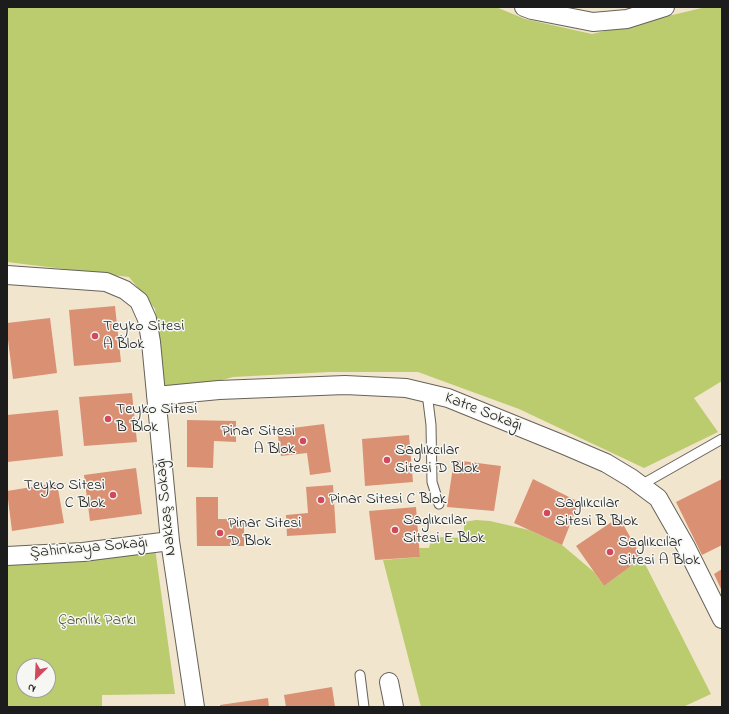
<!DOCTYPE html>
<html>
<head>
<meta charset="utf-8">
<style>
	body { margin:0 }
	#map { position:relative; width:729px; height:714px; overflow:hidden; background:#f1e5cd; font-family:"Indie Flower",sans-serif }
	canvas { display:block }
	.frame { position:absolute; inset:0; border:8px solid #1c1c1c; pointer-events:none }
	.north { position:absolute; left:16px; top:658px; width:40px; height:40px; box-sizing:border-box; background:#f6f6f2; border:1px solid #9f9f9c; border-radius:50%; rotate:204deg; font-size:11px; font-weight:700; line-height:16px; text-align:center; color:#1c1c1c }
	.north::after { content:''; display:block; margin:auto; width:14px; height:18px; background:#d1495b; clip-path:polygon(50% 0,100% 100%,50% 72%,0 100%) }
</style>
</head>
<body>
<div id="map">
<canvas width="729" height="714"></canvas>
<div class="frame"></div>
<div class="north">N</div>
</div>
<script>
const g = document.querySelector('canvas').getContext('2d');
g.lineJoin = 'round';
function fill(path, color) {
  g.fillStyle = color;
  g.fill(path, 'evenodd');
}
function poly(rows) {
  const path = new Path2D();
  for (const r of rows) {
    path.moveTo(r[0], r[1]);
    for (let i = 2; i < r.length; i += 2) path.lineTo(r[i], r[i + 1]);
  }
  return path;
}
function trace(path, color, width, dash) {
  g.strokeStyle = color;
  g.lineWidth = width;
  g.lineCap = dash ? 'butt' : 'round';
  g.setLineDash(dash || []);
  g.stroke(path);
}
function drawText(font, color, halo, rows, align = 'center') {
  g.font = font + ' "Indie Flower",sans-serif';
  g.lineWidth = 3;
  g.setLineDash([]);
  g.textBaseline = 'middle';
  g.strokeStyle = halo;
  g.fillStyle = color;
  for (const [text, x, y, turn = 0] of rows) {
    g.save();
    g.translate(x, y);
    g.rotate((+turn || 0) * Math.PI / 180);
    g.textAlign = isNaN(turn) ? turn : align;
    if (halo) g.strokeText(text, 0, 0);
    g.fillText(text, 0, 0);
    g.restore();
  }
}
const green = poly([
	[7,7,496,7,525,19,592,34,706,7,722,7,722,381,694,398,718,432,644,468,519,409,418,372,329,372,233,377,166,395,155,309,129,277,7,262],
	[476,520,490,521,529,530,562,545,594,572,604,586,642,558,711,694,683,707,421,707,383,560,420,557,419,548,429,548,432,537,464,538,464,522],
	[155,548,175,694,102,695,102,707,7,707,7,563],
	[24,666,48,666,48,690,24,690]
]);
const building = poly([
	[115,306,121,362,74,366,69,310],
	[50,318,57,373,13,379,7,332,7,323],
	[132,393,137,442,84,446,79,397],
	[58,410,63,456,7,462,7,415],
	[187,420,236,421,236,442,214,441,213,468,187,467],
	[324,424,331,472,310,475,307,453,281,456,277,430],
	[409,435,413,482,365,486,362,439],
	[454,460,501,466,494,511,447,507],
	[136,468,142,514,90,521,84,475],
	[533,479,579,502,562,545,514,523],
	[722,479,722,545,702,555,676,502],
	[57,483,64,523,12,531,7,491],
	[333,485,336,533,287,536,286,515,308,513,306,487],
	[196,497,218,497,218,519,244,519,244,546,197,546],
	[416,507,420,557,375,560,369,511],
	[619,517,642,558,604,586,576,546],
	[722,569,722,591,714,574],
	[332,687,335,707,286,707,284,695],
	[268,698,269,707,220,707,220,705]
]);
const service = poly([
	[427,393,431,425,432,482,439,504],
	[641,485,722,439],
	[360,675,364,707]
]);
const minor = poly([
	[524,7,532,10,593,22,627,19,665,7],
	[7,275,106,282,125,290,139,301,147,319,151,342,170,541,195,707],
	[156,396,219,390,345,385,406,388,448,398,564,445,606,463,631,478,658,498,686,547,722,619],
	[7,556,83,552,170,541],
	[389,682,394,707]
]);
const markers = [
	[95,336,4,"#d1495b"],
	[108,419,4,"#d1495b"],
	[303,441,4,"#d1495b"],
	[387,460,4,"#d1495b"],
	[113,495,4,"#d1495b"],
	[321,500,4,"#d1495b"],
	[547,513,4,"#d1495b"],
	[395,530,4,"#d1495b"],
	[220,533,4,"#d1495b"],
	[610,552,4,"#d1495b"]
];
const poiNames = [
	["Teyko Sitesi",103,327],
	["A Blok",103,345],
	["Teyko Sitesi",116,410],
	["B Blok",116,428],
	["Pinar Sitesi",295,432,"right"],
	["A Blok",295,450,"right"],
	["Saglıkcılar",395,451],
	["Sitesi D Blok",395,469],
	["Teyko Sitesi",105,486,"right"],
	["C Blok",105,504,"right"],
	["Pinar Sitesi C Blok",329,500],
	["Saglıkcılar",555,504],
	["Sitesi B Blok",555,522],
	["Saglıkcılar",403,521],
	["Sitesi E Blok",403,539],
	["Pinar Sitesi",228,524],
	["D Blok",228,542],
	["Saglıkcılar",618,543],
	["Sitesi A Blok",618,561]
];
const streetNames = [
	["Katre Sokağı",483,413,21],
	["Nakkaş Sokağı",167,507,-96],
	["Şahinkaya Sokağı",89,549,-5]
];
const parkNames = [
	["Çamlık Parkı",97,621]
];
fill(green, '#bbcc6e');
fill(building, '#d99073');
trace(service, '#67625a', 11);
trace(minor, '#67625a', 20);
trace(service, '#fff', 9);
trace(minor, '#fff', 18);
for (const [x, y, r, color] of markers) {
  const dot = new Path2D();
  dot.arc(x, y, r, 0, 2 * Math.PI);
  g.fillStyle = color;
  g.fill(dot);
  trace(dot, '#f6f6f2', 1.5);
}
drawText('16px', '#1c1c1c', '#f6f6f2', poiNames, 'left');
drawText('16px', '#1c1c1c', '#f6f6f2', streetNames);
drawText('16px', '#545a39', '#f6f6f2', parkNames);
</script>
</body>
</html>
